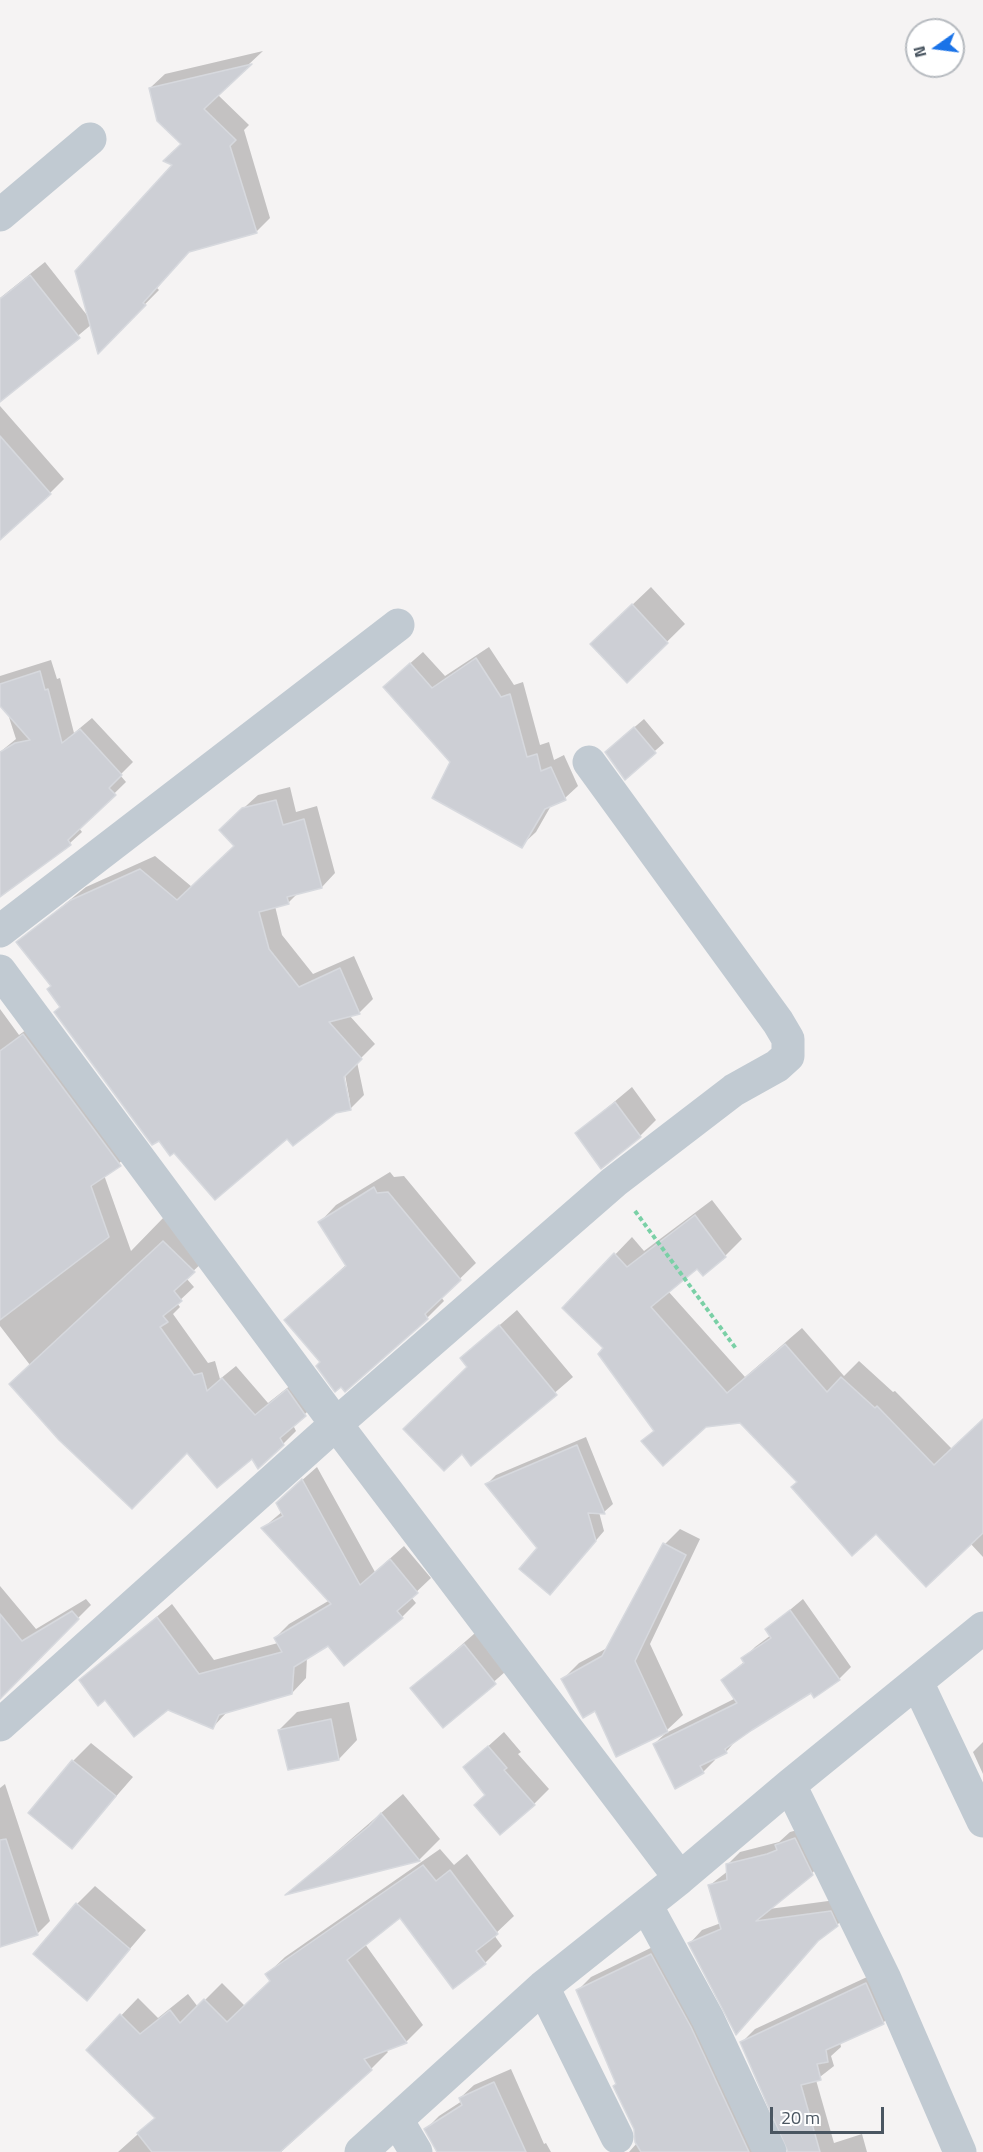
<!DOCTYPE html>
<html>
<head>
<meta charset="utf-8">
<style>
	body { margin:0 }
	#map { position:relative; width:983px; height:2152px; overflow:hidden; background:#f5f3f3; font-family:"Titillium Web",sans-serif }
	canvas { display:block }
	.north { position:absolute; left:905px; top:18px; width:60px; height:60px; box-sizing:border-box; background:#fff; border:2px solid #b7bbc0; border-radius:50%; rotate:256deg; font-size:16px; font-weight:700; line-height:24px; text-align:center; color:#4a5661 }
	.north::after { content:''; display:block; margin:auto; width:21px; height:27px; background:#1a73e8; clip-path:polygon(50% 0,100% 100%,50% 72%,0 100%) }
	.scale { position:absolute; left:770px; top:2107px; width:114px; height:27px; box-sizing:border-box; border:3px solid #4a5661; border-top:0; padding-left:8px; font-size:18px; line-height:21px; white-space:nowrap; color:#4a5661; -webkit-text-stroke:4px #fff; paint-order:stroke }
</style>
</head>
<body>
<div id="map">
<canvas width="983" height="2152"></canvas>
<div class="north">N</div>
<div class="scale">20 m</div>
</div>
<script>
const g = document.querySelector('canvas').getContext('2d');
g.lineJoin = 'round';
function fill(path, color) {
  g.fillStyle = color;
  g.fill(path, 'evenodd');
}
function poly(rows) {
  const path = new Path2D();
  for (const r of rows) {
    path.moveTo(r[0], r[1]);
    for (let i = 2; i < r.length; i += 2) path.lineTo(r[i], r[i + 1]);
  }
  return path;
}
function trace(path, color, width, dash) {
  g.strokeStyle = color;
  g.lineWidth = width;
  g.lineCap = dash ? 'butt' : 'round';
  g.setLineDash(dash || []);
  g.stroke(path);
}
const shadow = poly([
	[263,51,217,94,249,125,244,130,270,218,256,232,190,250,157,288,159,290,99,351,92,324,0,401,0,298,45,262,90,319,175,165,183,143,150,88,165,74],
	[0,406,64,479,50,493,0,520],
	[651,587,685,624,627,681,610,626],
	[489,647,514,685,523,682,540,745,549,742,554,760,564,755,578,786,565,798,552,804,536,832,523,844,452,762,398,674,423,652,445,676],
	[51,660,57,679,60,678,74,733,92,718,133,762,120,775,126,782,79,828,82,832,70,843,16,884,0,890,0,752,16,739,7,711,0,703,0,676],
	[644,719,664,743,625,777,616,743],
	[290,787,296,812,317,806,335,873,322,887,298,893,288,903,275,906,282,935,313,974,354,956,373,999,359,1013,349,1015,375,1044,357,1062,364,1095,350,1109,335,1112,288,1137,61,1006,52,986,18,942,86,887,155,856,192,887,235,846,235,816,258,795],
	[344,1069,350,1102,347,1102,341,1070],
	[0,1009,19,1035,37,1022,133,1152,104,1175,131,1251,165,1216,207,1258,186,1278,194,1287,177,1303,180,1307,173,1314,208,1363,215,1361,220,1379,236,1366,268,1403,301,1377,319,1401,293,1425,296,1431,283,1444,252,1456,188,1451,30,1365,0,1326],
	[632,1087,656,1120,640,1136,577,1133],
	[390,1172,394,1177,404,1176,476,1263,441,1297,444,1301,427,1318,345,1389,286,1320,347,1264,320,1222,336,1205],
	[712,1200,742,1239,725,1256,697,1266,668,1291,745,1377,802,1328,844,1376,859,1361,893,1392,895,1391,952,1449,983,1420,983,1557,970,1543,876,1532,799,1481,740,1421,705,1426,643,1441,655,1430,605,1348,564,1308,632,1237,644,1251],
	[517,1310,573,1377,472,1464,469,1366,462,1358],
	[586,1437,613,1504,604,1512,599,1512,604,1531,558,1585,539,1548,487,1484,496,1475],
	[317,1467,375,1572,404,1546,431,1578,411,1597,416,1603,402,1617,344,1664,329,1644,307,1657,306,1678,292,1693,228,1711,213,1727,168,1708,105,1698,81,1680,172,1604,214,1660,278,1643,275,1638,289,1624,330,1600,263,1528,283,1511,292,1489],
	[680,1529,700,1539,650,1644,683,1715,667,1730,617,1755,595,1709,563,1679,579,1663,609,1647,665,1544],
	[0,1586,36,1629,86,1599,91,1605,0,1696],
	[803,1599,851,1667,839,1679,815,1696,811,1691,737,1739,726,1752,713,1758,715,1760,703,1772,654,1744,666,1733,736,1698,723,1680,745,1661,743,1659,755,1647,771,1635,767,1629],
	[482,1627,513,1665,443,1726,412,1688],
	[349,1702,357,1740,339,1759,279,1730,297,1712],
	[504,1732,521,1752,518,1754,549,1789,534,1804,487,1794,465,1767],
	[983,1742,983,1774,973,1752],
	[91,1743,133,1777,72,1847,73,1761],
	[5,1784,50,1921,37,1934,0,1946,0,1788],
	[403,1794,440,1839,419,1860,290,1892],
	[808,1827,825,1862,769,1909,843,1899,850,1912,837,1925,690,1943,702,1930,721,1923,710,1885,728,1871,727,1865,740,1852,779,1842,790,1832],
	[440,1849,454,1865,467,1854,514,1916,494,1935,502,1946,485,1963,401,1916,365,1944,423,2025,406,2042,386,2050,388,2052,371,2069,281,2152,118,2152,156,2118,88,2050,138,1998,158,2018,188,1994,198,2007,222,1983,245,2006,272,1980,267,1974,285,1957],
	[95,1886,146,1930,87,1999,77,1904],
	[665,1941,770,2152,629,2152,637,2143,635,2129,578,1990,591,1977],
	[880,1971,896,2009,883,2023,840,2042,841,2047,831,2056,834,2066,816,2080,834,2143,862,2134,867,2152,790,2152,741,2043,755,2029],
	[511,2069,544,2144,546,2143,551,2152,440,2152,426,2129,439,2116,462,2101,460,2098,474,2085]
]);
const building = poly([
	[252,64,204,109,236,140,230,146,257,233,189,252,143,303,146,305,98,354,75,271,172,165,163,161,181,144,157,121,149,88,252,64],
	[30,275,80,338,0,402,0,299,30,275],
	[0,436,51,494,0,540,0,436],
	[632,604,668,643,627,683,590,644,632,604],
	[476,658,501,697,510,694,527,757,537,754,541,771,551,767,566,800,545,809,522,848,432,798,450,762,383,687,410,663,432,688,476,658],
	[40,671,45,690,48,689,62,743,80,729,122,775,109,788,116,795,68,840,71,845,0,897,0,752,15,743,30,740,0,706,0,684,40,671],
	[634,727,656,753,625,780,605,752,634,727],
	[276,800,283,825,304,819,322,888,287,897,289,904,259,912,269,949,299,987,340,968,360,1014,329,1022,362,1059,344,1077,351,1110,336,1113,293,1146,287,1139,215,1200,174,1153,170,1156,159,1141,152,1145,54,1012,60,1007,47,989,51,986,16,942,71,900,140,869,177,900,234,846,219,830,242,808,276,800],
	[23,1034,121,1166,91,1186,109,1237,0,1320,0,1051,23,1034],
	[615,1102,641,1137,601,1169,575,1133,615,1102],
	[374,1187,377,1193,388,1192,461,1280,425,1314,428,1319,345,1392,341,1387,335,1392,316,1366,320,1362,284,1320,346,1266,318,1222,374,1187],
	[695,1215,726,1257,703,1276,697,1269,651,1307,727,1393,785,1344,827,1392,841,1377,875,1408,877,1406,934,1465,983,1419,983,1533,926,1587,876,1534,852,1556,791,1487,797,1482,740,1423,706,1427,663,1466,641,1441,654,1431,598,1354,603,1348,562,1308,614,1253,627,1267,695,1215],
	[163,1241,195,1272,174,1291,182,1301,163,1316,168,1322,160,1327,194,1375,202,1373,207,1391,222,1378,255,1415,287,1389,306,1416,280,1438,284,1445,258,1469,252,1459,217,1488,187,1453,132,1509,59,1440,9,1384,163,1241],
	[499,1325,557,1395,471,1466,462,1454,444,1471,403,1429,467,1367,460,1358,499,1325],
	[577,1445,605,1514,588,1513,596,1541,550,1595,519,1569,537,1548,485,1484,577,1445],
	[302,1479,360,1585,390,1559,418,1593,397,1611,403,1618,344,1666,328,1646,294,1667,292,1694,219,1715,213,1729,168,1710,134,1737,105,1700,98,1706,79,1680,157,1617,199,1674,282,1652,274,1638,331,1604,261,1528,283,1516,276,1503,302,1479],
	[663,1543,686,1555,635,1661,668,1732,616,1757,595,1711,583,1718,561,1679,602,1656,663,1543],
	[790,1610,840,1680,814,1698,811,1693,752,1730,725,1749,727,1753,700,1766,704,1773,675,1789,653,1744,737,1703,721,1680,744,1663,741,1658,771,1638,765,1629,790,1610],
	[72,1611,79,1619,0,1699,0,1614,22,1641,72,1611],
	[464,1644,496,1684,443,1728,410,1688,464,1644],
	[331,1719,339,1760,288,1770,278,1730,331,1719],
	[488,1746,507,1768,504,1770,535,1805,500,1835,474,1805,485,1795,463,1767,488,1746],
	[72,1760,116,1796,72,1849,28,1813,72,1760],
	[381,1813,420,1861,285,1895,369,1826,381,1813],
	[795,1838,813,1875,756,1921,831,1911,838,1926,818,1941,736,2035,688,1943,721,1929,708,1885,727,1880,726,1864,767,1854,777,1850,775,1845,795,1838],
	[6,1839,38,1935,0,1947,0,1840,6,1839],
	[423,1865,436,1881,450,1870,498,1934,476,1951,486,1964,453,1989,400,1918,347,1960,407,2043,364,2059,372,2070,280,2152,152,2152,137,2133,155,2118,86,2050,120,2014,140,2034,170,2010,180,2023,204,1999,227,2022,270,1981,265,1974,423,1865],
	[76,1903,130,1949,87,2001,33,1954,76,1903],
	[651,1954,691,2027,749,2152,641,2152,635,2142,634,2129,613,2086,616,2084,576,1990,651,1954],
	[866,1983,884,2024,826,2050,828,2062,817,2064,821,2080,801,2085,820,2152,788,2152,740,2042,866,1983],
	[494,2082,526,2152,437,2152,424,2129,462,2105,459,2098,494,2082]
]);
const path = poly([
	[635,1211,737,1350]
]);
const minor = poly([
	[0,215,90,139],
	[0,931,398,625],
	[0,971,336,1424,680,1878],
	[917,1682,983,1821],
	[0,1725,336,1424,614,1182,734,1090,777,1066,788,1056,788,1039,778,1022,589,762],
	[790,1785,885,1979,960,2152],
	[646,1905,708,2019,770,2152],
	[543,1987,617,2137],
	[397,2120,416,2152],
	[361,2152,543,1987,680,1878,790,1785,983,1628]
]);
fill(shadow, '#0003');
fill(building, '#cdcfd5');
trace(building, '#d7d9de', 1.5);
trace(path, '#7ad0a6', 4, [4.5, 3]);
trace(minor, '#c1cad2', 33);
</script>
</body>
</html>
